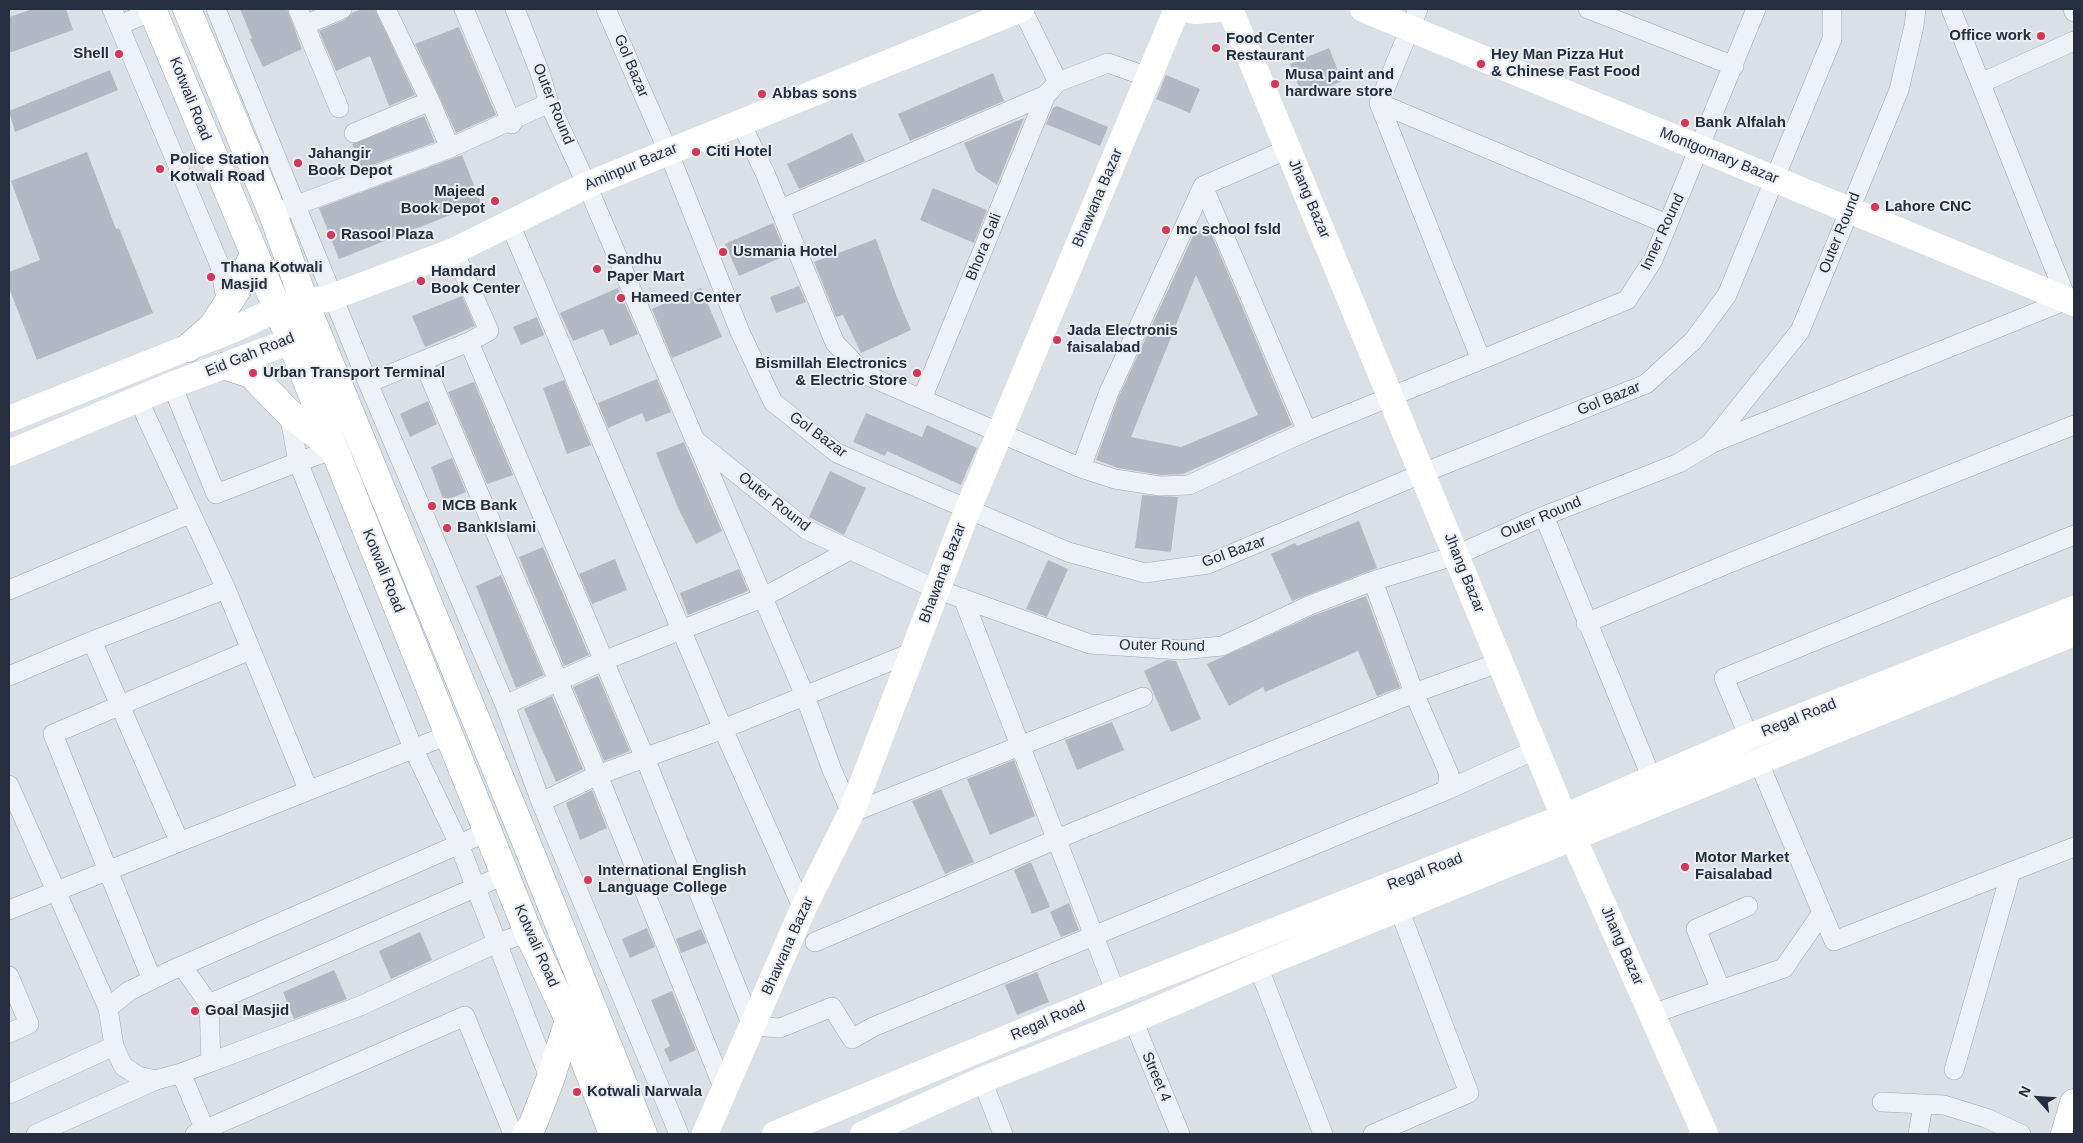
<!DOCTYPE html>
<html>
<head>
<meta charset="utf-8">
<style>
	body { margin:0 }
	#map { position:relative; width:2083px; height:1143px; overflow:hidden; background:#dbe0e7; font-family:Helvetica,sans-serif }
	canvas { display:block }
	.frame { position:absolute; inset:0; border:10px solid #252e3e; pointer-events:none }
	.north { position:absolute; left:2013px; top:1073px; width:50px; height:50px; -webkit-text-stroke:4px #ebeff5; paint-order:stroke; rotate:296deg; font-size:14px; font-weight:700; line-height:20px; text-align:center; color:#252e3e }
	.north::after { content:''; display:block; margin:auto; width:18px; height:22px; background:#252e3e; clip-path:polygon(50% 0,100% 100%,50% 72%,0 100%) }
</style>
</head>
<body>
<div id="map">
<canvas width="2083" height="1143"></canvas>
<div class="frame"></div>
<div class="north">N</div>
</div>
<script>
const g = document.querySelector('canvas').getContext('2d');
g.lineJoin = 'round';
function fill(path, color) {
  g.fillStyle = color;
  g.fill(path, 'evenodd');
}
function poly(rows) {
  const path = new Path2D();
  for (const r of rows) {
    path.moveTo(r[0], r[1]);
    for (let i = 2; i < r.length; i += 2) path.lineTo(r[i], r[i + 1]);
  }
  return path;
}
function trace(path, color, width, dash) {
  g.strokeStyle = color;
  g.lineWidth = width;
  g.lineCap = dash ? 'butt' : 'round';
  g.setLineDash(dash || []);
  g.stroke(path);
}
function drawText(font, color, halo, rows, align = 'center') {
  g.font = font + ' Helvetica,sans-serif';
  g.lineWidth = 4;
  g.setLineDash([]);
  g.textBaseline = 'middle';
  g.strokeStyle = halo;
  g.fillStyle = color;
  for (const [text, x, y, turn = 0] of rows) {
    g.save();
    g.translate(x, y);
    g.rotate((+turn || 0) * Math.PI / 180);
    g.textAlign = isNaN(turn) ? turn : align;
    if (halo) g.strokeText(text, 0, 0);
    g.fillText(text, 0, 0);
    g.restore();
  }
}
const building = poly([
	[33,9,66,9,73,30,9,53,9,17],
	[240,9,287,9,302,49,263,67,250,39,252,38],
	[362,9,375,9,415,95,389,106,370,56,336,71,319,31,346,19,352,13],
	[459,27,496,115,456,133,415,44],
	[1329,48,1342,81,1303,97,1290,64],
	[110,70,118,90,15,132,9,111],
	[993,73,1004,101,910,141,898,114],
	[1166,75,1200,89,1190,113,1156,99],
	[1057,106,1108,127,1100,146,1046,124,1053,108],
	[424,116,435,142,362,169,352,144],
	[1024,118,997,185,976,171,964,143],
	[852,133,865,161,799,189,787,164],
	[87,152,116,229,119,228,153,313,37,360,9,288,9,272,40,260,11,181],
	[462,155,481,203,339,259,319,208],
	[933,188,987,210,974,243,920,220],
	[773,223,787,255,739,276,725,244],
	[1208,226,1292,425,1183,474,1161,475,1118,468,1096,460,1119,396,1194,234],
	[1196,275,1258,415,1181,447,1131,437],
	[876,239,896,295,911,330,861,353,843,315,836,317,814,262],
	[799,286,806,302,776,313,770,297],
	[618,288,638,334,610,346,603,329,573,341,560,313],
	[701,288,722,337,672,358,652,309],
	[462,296,475,326,425,347,412,316],
	[537,317,544,335,521,345,513,327],
	[657,379,671,412,646,422,642,413,608,428,598,403],
	[564,380,591,445,567,454,543,388],
	[474,382,513,475,487,484,448,392],
	[428,401,437,424,410,437,400,414],
	[866,413,922,437,927,425,977,448,961,485,887,451,885,456,853,442],
	[684,442,722,531,696,544,678,508,656,453],
	[452,458,466,492,444,501,431,467],
	[830,471,866,488,844,535,809,517],
	[1142,495,1178,497,1171,552,1135,548],
	[1359,521,1377,568,1292,601,1271,554,1295,543,1297,546],
	[543,547,589,655,564,666,519,557],
	[615,559,627,590,592,604,579,574],
	[1048,560,1068,569,1047,617,1026,609],
	[739,569,748,591,688,615,680,593],
	[501,575,544,675,516,688,476,586],
	[1366,596,1400,687,1377,696,1358,651,1265,692,1263,687,1229,706,1207,664,1312,616],
	[1167,660,1176,661,1201,719,1171,732,1144,671],
	[598,676,630,751,604,761,573,687],
	[552,696,583,769,556,782,524,709],
	[1112,722,1124,750,1077,770,1065,740],
	[1014,760,1035,816,990,835,967,779],
	[941,789,974,862,945,874,912,801],
	[592,790,607,828,580,840,566,803],
	[1031,862,1050,907,1032,914,1014,870],
	[1069,903,1079,930,1061,937,1050,912],
	[647,928,655,947,630,958,622,939],
	[701,929,707,943,681,953,676,939],
	[420,932,432,960,391,979,379,951],
	[334,970,347,999,294,1019,283,992],
	[1037,972,1049,1002,1017,1015,1005,985],
	[672,991,696,1050,670,1062,664,1049,670,1046,651,1000]
]);
const street = poly([
	[112,9,220,266,227,305],
	[216,9,368,383,505,705,541,802,679,1134],
	[298,9,339,108],
	[386,9,430,101,450,148],
	[464,9,512,124],
	[515,9,540,73,549,103,587,185,695,440,807,530,936,589,1090,644,1181,650,1222,646,1308,606,1373,581,1457,555,1544,516,1679,463,1709,445,1800,331,1899,90,1914,26,1916,9],
	[606,9,668,151,740,332,773,402,837,453,1068,552,1145,573,1208,564,1423,473,1646,384,1693,341,1727,295,1832,39,1832,9],
	[1022,9,1058,82],
	[1418,9,1379,103,1481,360],
	[1588,9,1734,66],
	[2073,9,2074,12],
	[119,25,153,11],
	[305,25,342,9],
	[1981,83,2074,41],
	[1379,103,1667,224],
	[741,123,765,173,835,343,866,375,1081,468,1115,479,1160,486,1189,485,1307,431,1627,300,1653,260,1756,9],
	[354,133,430,101],
	[1203,186,1307,431],
	[781,209,1046,95,1058,82,1108,63,1148,77],
	[283,210,450,148,549,103],
	[510,224,723,729,803,909],
	[469,342,645,758,752,1026,780,1028,832,1007,852,1039,873,1027,1447,790,1537,749],
	[423,361,598,775,725,1092],
	[368,383,469,342,489,331,454,251],
	[172,385,216,494,298,462,289,413],
	[138,399,226,589,308,789],
	[922,399,1046,95],
	[697,443,805,696,832,770,851,813,1143,697],
	[1710,444,2067,300,1951,9],
	[334,449,298,462,413,748,459,844,550,1080],
	[1081,468,1109,392,1203,186,1288,149],
	[1544,516,1652,779],
	[1373,581,1414,693,1449,774,1447,790],
	[9,590,189,514],
	[963,598,1116,993],
	[1586,623,1732,562,2074,425],
	[9,676,92,641],
	[505,705,603,661,762,598,850,550],
	[1749,737,1724,678,2074,535],
	[1759,763,1834,941,2074,847],
	[9,785,108,1008],
	[541,802,598,775,723,729,913,652],
	[487,832,170,971,129,991,108,1008,114,1046,123,1066,138,1076,156,1080,181,1073,211,1062,209,1004,504,875],
	[179,841,92,641,226,589],
	[9,910,448,735],
	[815,942,1057,839,1414,693,1501,662],
	[182,966,209,1004],
	[1258,966,1323,1134],
	[9,976,29,1024,9,1033],
	[152,980,53,734,250,650],
	[1721,990,1696,929,1748,906],
	[1652,1014,1784,968,1822,913],
	[1133,1020,1180,1134],
	[211,1062,360,1006,490,946,528,932],
	[1954,1070,2011,872],
	[181,1073,205,1130],
	[982,1080,1003,1134],
	[9,1094,114,1046],
	[1882,1102,1944,1105,1986,1118,2021,1134],
	[36,1134,156,1080],
	[195,1134,465,1016,513,1134],
	[1373,1134,1469,1093,1399,909],
	[1918,1134,1923,1105]
]);
const secondary = poly([
	[1184,9,1195,11,1218,9],
	[1230,9,1564,817,1705,1134],
	[1363,9,2074,303],
	[9,419,232,330,276,310,304,301,327,299,454,251,587,185,1021,9],
	[9,453,172,385,291,341,308,329],
	[705,1134,803,909,851,813,968,509,1177,9],
	[775,1134,1116,993,1564,817,1749,737,2074,609],
	[863,1134,982,1080,1133,1020,1258,966,2074,633]
]);
const primary = poly([
	[152,9,291,341,528,932,569,1020,613,1134],
	[187,9,273,214,304,301,531,854,643,1134],
	[188,348,213,326,241,283,254,254],
	[226,366,251,374,289,413,333,448],
	[526,1134,533,1124,550,1080,569,1020],
	[2065,1134,2074,1103]
]);
const markers = [
	[2041,36,5,"#d53754"],
	[1216,48,5,"#d53754"],
	[119,54,5,"#d53754"],
	[1481,64,5,"#d53754"],
	[1275,84,5,"#d53754"],
	[762,94,5,"#d53754"],
	[1685,123,5,"#d53754"],
	[696,152,5,"#d53754"],
	[298,163,5,"#d53754"],
	[160,169,5,"#d53754"],
	[495,201,5,"#d53754"],
	[1875,207,5,"#d53754"],
	[1166,230,5,"#d53754"],
	[331,235,5,"#d53754"],
	[723,252,5,"#d53754"],
	[597,269,5,"#d53754"],
	[211,277,5,"#d53754"],
	[421,281,5,"#d53754"],
	[621,298,5,"#d53754"],
	[1057,340,5,"#d53754"],
	[253,373,5,"#d53754"],
	[917,373,5,"#d53754"],
	[432,506,5,"#d53754"],
	[447,528,5,"#d53754"],
	[1685,867,5,"#d53754"],
	[588,880,5,"#d53754"],
	[195,1011,5,"#d53754"],
	[577,1092,5,"#d53754"]
];
const poiNames = [
	["Office work",2031,36,"right"],
	["Food Center",1226,39],
	["Restaurant",1226,56],
	["Shell",109,54,"right"],
	["Hey Man Pizza Hut",1491,55],
	["& Chinese Fast Food",1491,72],
	["Musa paint and",1285,75],
	["hardware store",1285,92],
	["Abbas sons",772,94],
	["Bank Alfalah",1695,123],
	["Citi Hotel",706,152],
	["Jahangir",308,154],
	["Book Depot",308,171],
	["Police Station",170,160],
	["Kotwali Road",170,177],
	["Majeed",485,192,"right"],
	["Book Depot",485,209,"right"],
	["Lahore CNC",1885,207],
	["mc school fsld",1176,230],
	["Rasool Plaza",341,235],
	["Usmania Hotel",733,252],
	["Sandhu",607,260],
	["Paper Mart",607,277],
	["Thana Kotwali",221,268],
	["Masjid",221,285],
	["Hamdard",431,272],
	["Book Center",431,289],
	["Hameed Center",631,298],
	["Jada Electronis",1067,331],
	["faisalabad",1067,348],
	["Bismillah Electronics",907,364,"right"],
	["& Electric Store",907,381,"right"],
	["Urban Transport Terminal",263,373],
	["MCB Bank",442,506],
	["BankIslami",457,528],
	["Motor Market",1695,858],
	["Faisalabad",1695,875],
	["International English",598,871],
	["Language College",598,888],
	["Goal Masjid",205,1011],
	["Kotwali Narwala",587,1092]
];
const streetNames = [
	["Gol Bazar",631,66,67],
	["Kotwali Road",190,99,68],
	["Outer Round",553,104,68],
	["Montgomary Bazar",1719,156,22],
	["Aminpur Bazar",631,167,-23],
	["Bhawana Bazar",1098,198,-67],
	["Jhang Bazar",1309,199,67],
	["Inner Round",1663,232,-65],
	["Outer Round",1840,233,-68],
	["Bhora Gali",984,247,-68],
	["Eid Gah Road",250,355,-22],
	["Gol Bazar",1609,399,-22],
	["Gol Bazar",818,435,36],
	["Outer Round",774,502,38],
	["Outer Round",1541,518,-23],
	["Gol Bazar",1234,552,-20],
	["Kotwali Road",383,571,68],
	["Bhawana Bazar",943,573,-69],
	["Jhang Bazar",1464,573,68],
	["Outer Round",1162,646,1],
	["Regal Road",1799,718,-22],
	["Regal Road",1425,872,-21],
	["Kotwali Road",536,946,66],
	["Bhawana Bazar",788,946,-66],
	["Jhang Bazar",1622,946,66],
	["Regal Road",1048,1021,-23],
	["Street 4",1156,1077,67]
];
fill(building, '#b2b9c4');
trace(street, '#a1a7b1', 20);
trace(primary, '#9aa5b3', 29);
trace(street, '#eef1f5', 19);
trace(secondary, '#fff', 26);
trace(primary, '#fff', 28);
for (const [x, y, r, color] of markers) {
  const dot = new Path2D();
  dot.arc(x, y, r, 0, 2 * Math.PI);
  g.fillStyle = color;
  g.fill(dot);
  trace(dot, '#ebeff5', 2);
}
drawText('bold 15px', '#252e3e', '#ebeff5', poiNames, 'left');
drawText('15px', '#252e3e', '#ebeff5', streetNames);
</script>
</body>
</html>
